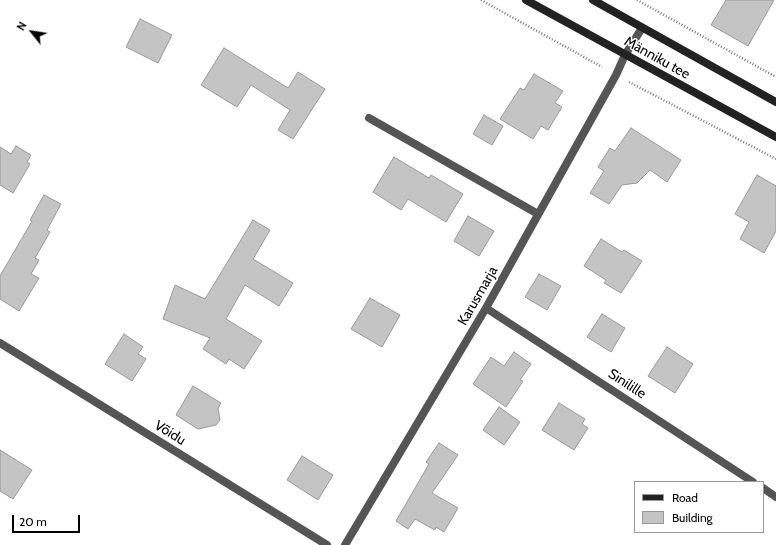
<!DOCTYPE html>
<html>
<head>
<meta charset="utf-8">
<style>
	body { margin:0 }
	#map { position:relative; width:776px; height:545px; overflow:hidden; background:#fff; font-family:Cabin,sans-serif }
	canvas { display:block }
	.legend { position:absolute; left:634px; top:481px; width:130px; height:52px; box-sizing:border-box; background:#fff; border:1px solid #999; margin:0; padding:5px 7px; list-style:none; font-size:12px; color:#000 }
	.legend li { display:flex; align-items:center; gap:8px; height:20px }
	.legend b { width:20px; border:1px solid #999 }
	.north { position:absolute; left:12px; top:12px; width:40px; height:40px; -webkit-text-stroke:3px #fff; paint-order:stroke; rotate:300deg; font-size:11px; font-weight:700; line-height:16px; text-align:center; color:#000 }
	.north::after { content:''; display:block; margin:auto; width:14px; height:18px; background:#000; clip-path:polygon(50% 0,100% 100%,50% 72%,0 100%) }
	.scale { position:absolute; left:12px; top:515px; width:68px; height:18px; box-sizing:border-box; border:2px solid #000; border-top:0; padding-left:5px; font-size:12px; line-height:14px; white-space:nowrap; color:#000; -webkit-text-stroke:3px #fff; paint-order:stroke }
</style>
</head>
<body>
<div id="map">
<canvas width="776" height="545"></canvas>
<ul class="legend">
<li><b style="height:5px;background:#222"></b>Road</li>
<li><b style="height:11px;background:#c4c4c4"></b>Building</li>
</ul>
<div class="north">N</div>
<div class="scale">20 m</div>
</div>
<script>
const g = document.querySelector('canvas').getContext('2d');
g.lineJoin = 'round';
function fill(path, color) {
  g.fillStyle = color;
  g.fill(path, 'evenodd');
}
function poly(rows) {
  const path = new Path2D();
  for (const r of rows) {
    path.moveTo(r[0], r[1]);
    for (let i = 2; i < r.length; i += 2) path.lineTo(r[i], r[i + 1]);
  }
  return path;
}
function trace(path, color, width, dash) {
  g.strokeStyle = color;
  g.lineWidth = width;
  g.lineCap = dash ? 'butt' : 'round';
  g.setLineDash(dash || []);
  g.stroke(path);
}
function drawText(font, color, halo, rows, align = 'center') {
  g.font = font + ' Cabin,sans-serif';
  g.lineWidth = 3;
  g.setLineDash([]);
  g.textBaseline = 'middle';
  g.strokeStyle = halo;
  g.fillStyle = color;
  for (const [text, x, y, turn = 0] of rows) {
    g.save();
    g.translate(x, y);
    g.rotate((+turn || 0) * Math.PI / 180);
    g.textAlign = isNaN(turn) ? turn : align;
    if (halo) g.strokeText(text, 0, 0);
    g.fillText(text, 0, 0);
    g.restore();
  }
}
const building = poly([
	[726,0,774,0,748,46,711,25,726,0],
	[140,19,172,35,158,63,126,47,140,19],
	[224,48,288,88,298,72,325,89,293,139,278,130,290,110,251,85,237,107,201,85,224,48],
	[534,74,563,91,555,103,562,107,548,130,541,126,533,139,500,119,520,88,524,90,534,74],
	[484,115,503,126,492,145,473,134,484,115],
	[631,128,681,160,667,182,650,170,637,183,622,185,609,204,590,193,604,171,598,167,610,148,615,151,631,128],
	[16,146,31,155,27,162,30,164,13,193,0,185,0,147,11,154,16,146],
	[394,157,429,178,431,175,463,194,446,222,408,199,401,210,373,192,394,157],
	[757,175,776,186,776,231,764,253,740,239,749,222,735,214,757,175],
	[44,195,61,204,47,230,50,232,35,258,39,260,31,274,39,278,19,311,0,299,0,276,32,221,30,220,44,195],
	[468,216,494,231,479,256,454,241,468,216],
	[253,220,270,230,253,259,293,283,279,306,245,285,226,319,262,341,244,369,229,359,226,364,203,349,210,338,163,319,175,285,205,299,253,220],
	[601,239,622,252,624,250,642,261,621,293,604,283,606,280,584,266,601,239],
	[539,274,561,286,547,310,525,297,539,274],
	[370,298,400,315,382,347,351,329,370,298],
	[602,314,625,328,611,352,587,337,602,314],
	[124,334,143,347,138,354,146,359,132,381,105,364,124,334],
	[667,347,693,364,675,393,648,376,667,347],
	[514,352,531,364,520,380,523,381,506,407,473,384,491,357,504,366,514,352],
	[193,386,221,403,218,408,220,420,216,425,198,429,176,415,193,386],
	[559,403,585,419,582,424,588,428,574,450,542,430,559,403],
	[499,407,520,422,504,445,483,430,499,407],
	[439,443,458,455,432,493,458,508,444,532,436,527,435,530,415,519,408,529,396,521,429,464,426,462,439,443],
	[0,450,32,470,13,499,0,491,0,450],
	[302,456,333,475,318,500,287,480,302,456]
]);
const path = poly([
	[481,0,602,67],
	[637,0,776,77],
	[629,82,776,159]
]);
const lane = poly([
	[369,118,538,214]
]);
const street = poly([
	[486,308,753,482],
	[0,343,327,545],
	[763,488,776,497],
	[345,545,486,308,616,75,625,55,642,28]
]);
const secondary = poly([
	[526,0,776,137],
	[593,0,776,102]
]);
const streetNames = [
	["Männiku tee",657,58,29],
	["Karusmarja",478,296,-60],
	["Sinilille",627,384,33],
	["Võidu",170,433,32]
];
fill(building, '#c4c4c4');
trace(building, '#999', 1);
trace(path, '#777', 2.5, [1, 2]);
trace(lane, '#555', 8);
trace(street, '#555', 8);
trace(secondary, '#222', 8);
drawText('14px', '#000', '#fff', streetNames);
</script>
</body>
</html>
